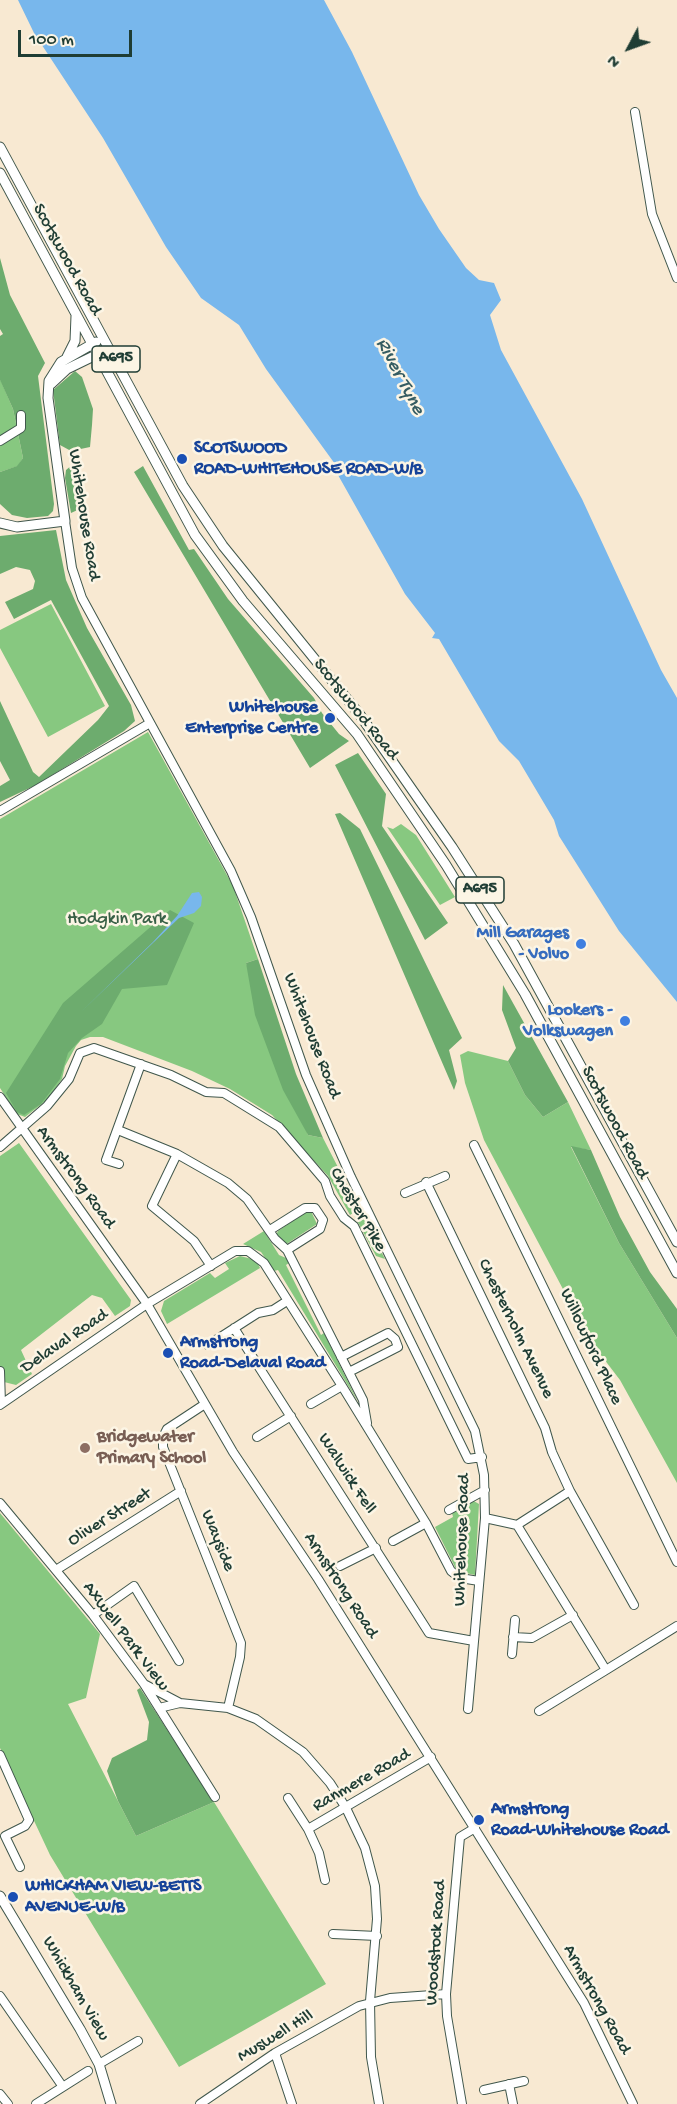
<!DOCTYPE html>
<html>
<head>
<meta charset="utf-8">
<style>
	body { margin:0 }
	#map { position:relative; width:677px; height:2104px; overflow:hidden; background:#f8e9d2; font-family:"Gochi Hand",sans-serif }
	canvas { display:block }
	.north { position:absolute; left:599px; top:18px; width:60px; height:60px; -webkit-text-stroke:4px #fcf5e5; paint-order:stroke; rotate:229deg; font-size:16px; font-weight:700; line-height:24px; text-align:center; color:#1f3d34 }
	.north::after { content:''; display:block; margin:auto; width:21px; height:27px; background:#1f3d34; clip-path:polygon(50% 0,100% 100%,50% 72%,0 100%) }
	.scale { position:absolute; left:18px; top:30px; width:114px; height:27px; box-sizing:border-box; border:3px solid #1f3d34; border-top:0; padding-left:8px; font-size:18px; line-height:21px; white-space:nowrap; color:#1f3d34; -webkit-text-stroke:4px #fcf5e5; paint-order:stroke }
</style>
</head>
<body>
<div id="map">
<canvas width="677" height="2104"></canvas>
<div class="north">N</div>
<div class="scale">100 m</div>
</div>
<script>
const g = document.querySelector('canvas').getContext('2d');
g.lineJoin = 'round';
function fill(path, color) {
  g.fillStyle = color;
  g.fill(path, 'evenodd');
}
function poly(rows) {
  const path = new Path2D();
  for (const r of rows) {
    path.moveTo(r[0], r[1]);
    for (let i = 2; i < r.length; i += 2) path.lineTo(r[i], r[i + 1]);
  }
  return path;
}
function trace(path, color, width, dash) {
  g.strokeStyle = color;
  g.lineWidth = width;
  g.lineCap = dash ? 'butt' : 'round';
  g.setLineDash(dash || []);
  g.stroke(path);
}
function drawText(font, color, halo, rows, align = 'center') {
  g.font = font + ' "Gochi Hand",sans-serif';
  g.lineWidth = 5;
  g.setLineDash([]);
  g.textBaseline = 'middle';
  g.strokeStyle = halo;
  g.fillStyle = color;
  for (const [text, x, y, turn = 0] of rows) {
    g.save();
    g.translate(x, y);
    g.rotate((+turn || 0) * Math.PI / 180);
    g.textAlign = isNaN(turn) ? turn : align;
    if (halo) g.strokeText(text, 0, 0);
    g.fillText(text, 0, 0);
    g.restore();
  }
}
const green = poly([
	[0,379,13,409,23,458,18,466,0,472],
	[51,604,105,706,48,737,0,648,0,630],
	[148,732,233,886,258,959,246,963,308,1135,323,1138,385,1259,376,1256,353,1213,350,1215,328,1176,272,1115,230,1089,192,1071,103,1037,90,1037,81,1040,76,1046,65,1066,62,1079,47,1100,25,1117,17,1114,0,1088,0,819],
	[401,824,416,835,455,897,440,905,387,827,393,829],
	[468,1051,508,1061,525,1095,543,1117,568,1102,591,1150,571,1147,619,1243,677,1338,677,1483,620,1380,591,1342,484,1140,465,1083,460,1055],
	[19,1143,131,1300,130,1306,115,1316,102,1298,92,1295,21,1350,32,1374,16,1385,0,1381,0,1156],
	[307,1211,311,1211,317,1224,285,1245,276,1235,278,1231],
	[264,1231,279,1255,286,1258,289,1263,286,1265,321,1335,324,1333,358,1402,278,1270,274,1271,261,1252,243,1244],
	[240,1256,256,1260,260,1268,167,1324,161,1311,164,1301,210,1273,215,1278,229,1269,225,1263],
	[472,1500,479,1504,475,1575,457,1571,435,1527,453,1517,452,1513],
	[0,1513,100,1634,86,1698,68,1704,136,1836,214,1802,326,1984,179,2067,50,1855,0,1748]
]);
const forest = poly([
	[0,258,10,295,45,363,38,376,54,504,53,511,48,516,27,518,12,515,0,504,0,472,17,466,23,458,13,409,0,380,0,336,3,334,0,329],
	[75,371,82,377,93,409,92,425,90,447,71,451,60,445,53,390],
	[72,465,76,465,84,507,71,513,65,478,66,470],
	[143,466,189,550,194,549,228,599,314,698,322,713,339,734,349,741,310,768,134,472],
	[56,530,66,580,87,628,131,705,135,721,124,731,36,785,0,802,0,786,10,780,0,761,0,701,33,772,39,777,98,720,109,706,51,600,14,619,5,602,33,589,35,581,30,570,16,567,0,574,0,536],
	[358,753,386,794,382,826,448,923,425,940,335,765],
	[340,813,360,829,462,1038,449,1050,457,1081,454,1090,335,814],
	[170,910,194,923,167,985,122,989,102,1024,82,1038,68,1053,60,1079,41,1104,24,1115,17,1112,6,1093,63,1003],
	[258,959,296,1074,323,1138,308,1135,283,1090,255,1015,246,963],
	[503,985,568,1102,543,1117,525,1095,508,1061,516,1048,502,1010],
	[571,1146,591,1150,620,1217,650,1272,677,1309,677,1338,619,1243],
	[140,1688,214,1802,136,1836,118,1801,107,1771,112,1758,147,1740,149,1722,137,1690]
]);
const water = poly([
	[18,0,324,0,352,52,419,195,439,229,466,268,479,280,494,283,501,300,490,315,501,350,582,499,661,670,677,698,677,1002,619,931,559,836,554,820,519,761,499,741,439,639,432,638,435,633,405,594,338,475,335,464,266,369,239,325,201,298,166,247,103,138,34,33],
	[199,892,202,897,201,906,194,913,179,918,82,1011,153,942,177,916,192,893]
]);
const minor = poly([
	[635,112,652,214,677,278],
	[0,441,21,428,21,415],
	[65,521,72,568,82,598,231,871,251,917,306,1075,351,1177,475,1431,484,1475,485,1518,468,1709],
	[0,811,150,723],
	[0,1097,147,1304,233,1452,318,1579,584,2003,633,2104],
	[118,1130,177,1154,228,1183,247,1199,275,1239,287,1250,320,1229,323,1220,315,1208,305,1208,270,1230],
	[474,1145,677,1562],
	[0,1147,47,1106,69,1079,80,1053,94,1048,171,1075,206,1092,224,1093,279,1127,325,1181,330,1196,344,1218,354,1226,468,1459,482,1457],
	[177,1154,152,1206,194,1241,211,1266],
	[119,1164,106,1160,141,1064],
	[426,1182,545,1428,552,1452,570,1491],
	[405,1193,445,1176],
	[287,1250,363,1400,367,1423],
	[234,1328,429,1633,474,1641],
	[208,1345,258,1313,273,1310,287,1301],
	[341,1357,388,1333,395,1339,398,1347,349,1372],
	[0,1371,1,1404],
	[205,1404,167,1429,163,1437,163,1447,241,1643,240,1657,228,1708],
	[311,1404,342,1386],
	[0,1405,147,1304,235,1251,248,1251,264,1263,342,1386,426,1523,451,1571,460,1578,479,1581],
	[257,1437,291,1416],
	[0,1503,93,1615,144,1684,215,1797],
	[449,1510,485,1490],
	[485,1518,517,1525,570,1491,634,1605],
	[517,1525,606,1670,539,1711],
	[393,1541,426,1523],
	[340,1566,376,1548],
	[56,1570,181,1491],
	[93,1615,134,1586,179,1661],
	[513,1637,532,1638,573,1615],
	[512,1654,515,1620],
	[606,1670,677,1626],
	[144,1684,180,1703,228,1708,256,1719,303,1752,330,1783,346,1808,365,1848,375,1886,377,1919,370,2001,371,2057,379,2104],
	[159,1708,180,1703],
	[0,1755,29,1820,25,1826,5,1836,20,1867],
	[288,1798,308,1829,319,1853,325,1880],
	[308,1829,431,1757],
	[333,1934,377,1936],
	[0,1996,63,2087],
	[275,2053,292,2104],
	[99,2064,138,2041],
	[509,2084,513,2104],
	[484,2090,524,2081],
	[0,2094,8,2104],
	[36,2104,88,2071],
	[200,2104,275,2053,359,2006,390,1998,446,1994],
	[462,2104,447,2016,446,1994,460,1837,475,1828]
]);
const major = poly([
	[0,147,183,486,223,546,360,715,452,847,514,944,677,1242],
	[0,173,195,535,243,601,357,734,446,865,525,994,677,1273],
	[67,357,75,341,76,316],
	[51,384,67,369,102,352],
	[0,523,17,527,65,521,48,398,49,381,61,362,96,342],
	[0,1896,80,2029,99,2064,111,2104]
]);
const markers = [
	[182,459,6,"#1a4fb4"],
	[330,718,6,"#1a4fb4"],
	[581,944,6,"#3f7fe0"],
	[625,1021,6,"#3f7fe0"],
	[168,1353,6,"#1a4fb4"],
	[85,1448,6,"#8d6e63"],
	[479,1820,6,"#1a4fb4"],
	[13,1897,6,"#1a4fb4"]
];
const shields = [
	[116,359,48],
	[480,890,48]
];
const shieldNames = [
	["A695",116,359],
	["A695",480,890]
];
const streetNames = [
	["Scotswood Road",66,260,61],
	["Whitehouse Road",83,515,81],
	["Scotswood Road",355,710,51],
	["Whitehouse Road",311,1036,69],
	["Scotswood Road",614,1123,62],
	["Armstrong Road",75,1178,54],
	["Chester Pike",357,1210,59],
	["Chesterholm Avenue",515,1329,64],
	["Delaval Road",65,1342,-34],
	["Willowford Place",590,1347,65],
	["Walwick Fell",346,1474,57],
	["Oliver Street",110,1518,-32],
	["Whitehouse Road",463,1540,-88],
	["Wayside",217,1541,68],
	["Armstrong Road",340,1586,57],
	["Axwell Park View",125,1637,53],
	["Ranmere Road",362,1781,-30],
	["Woodstock Road",437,1943,-86],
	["Whickham View",75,1989,60],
	["Armstrong Road",596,2000,61],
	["Muswell Hill",276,2037,-31]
];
const transitNames = [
	["SCOTSWOOD",194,449],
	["ROAD-WHITEHOUSE ROAD-W/B",194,470],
	["Whitehouse",318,708,"right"],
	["Enterprise Centre",318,729,"right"],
	["Armstrong",180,1343],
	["Road-Delaval Road",180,1364],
	["Armstrong",491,1810],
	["Road-Whitehouse Road",491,1831],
	["WHICKHAM VIEW-BETTS",25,1887],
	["AVENUE-W/B",25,1908]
];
const parkNames = [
	["Hodgkin Park",117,920]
];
const shopNames = [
	["Mill Garages",569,934],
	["- Volvo",569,955],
	["Lookers -",613,1011],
	["Volkswagen",613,1032]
];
const educationNames = [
	["Bridgewater",97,1438],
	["Primary School",97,1459]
];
const waterNames = [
	["River Tyne",399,377,62]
];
fill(green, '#87c880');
fill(forest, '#6dac6e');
fill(water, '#78b7ec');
trace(minor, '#40574c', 10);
trace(major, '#40574c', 11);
trace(minor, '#fff', 8);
trace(major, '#fff', 9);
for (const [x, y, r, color] of markers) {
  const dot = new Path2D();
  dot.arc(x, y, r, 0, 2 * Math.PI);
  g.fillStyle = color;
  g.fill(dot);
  trace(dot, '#fcf5e5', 2);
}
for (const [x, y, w] of shields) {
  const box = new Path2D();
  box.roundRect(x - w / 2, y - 13, w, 26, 4.5);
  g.fillStyle = '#fcf5e5';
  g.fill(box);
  trace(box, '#1f3d34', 1.5);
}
drawText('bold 16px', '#1f3d34', null, shieldNames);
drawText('18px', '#1f3d34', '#fcf5e5', streetNames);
drawText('bold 18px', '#164399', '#fcf5e5', transitNames, 'left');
drawText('18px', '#396047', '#fcf5e5', parkNames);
drawText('bold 18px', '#366cbe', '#fcf5e5', shopNames, 'right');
drawText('bold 18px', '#785e54', '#fcf5e5', educationNames, 'left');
drawText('italic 20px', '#355c62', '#fcf5e5', waterNames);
</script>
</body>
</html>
